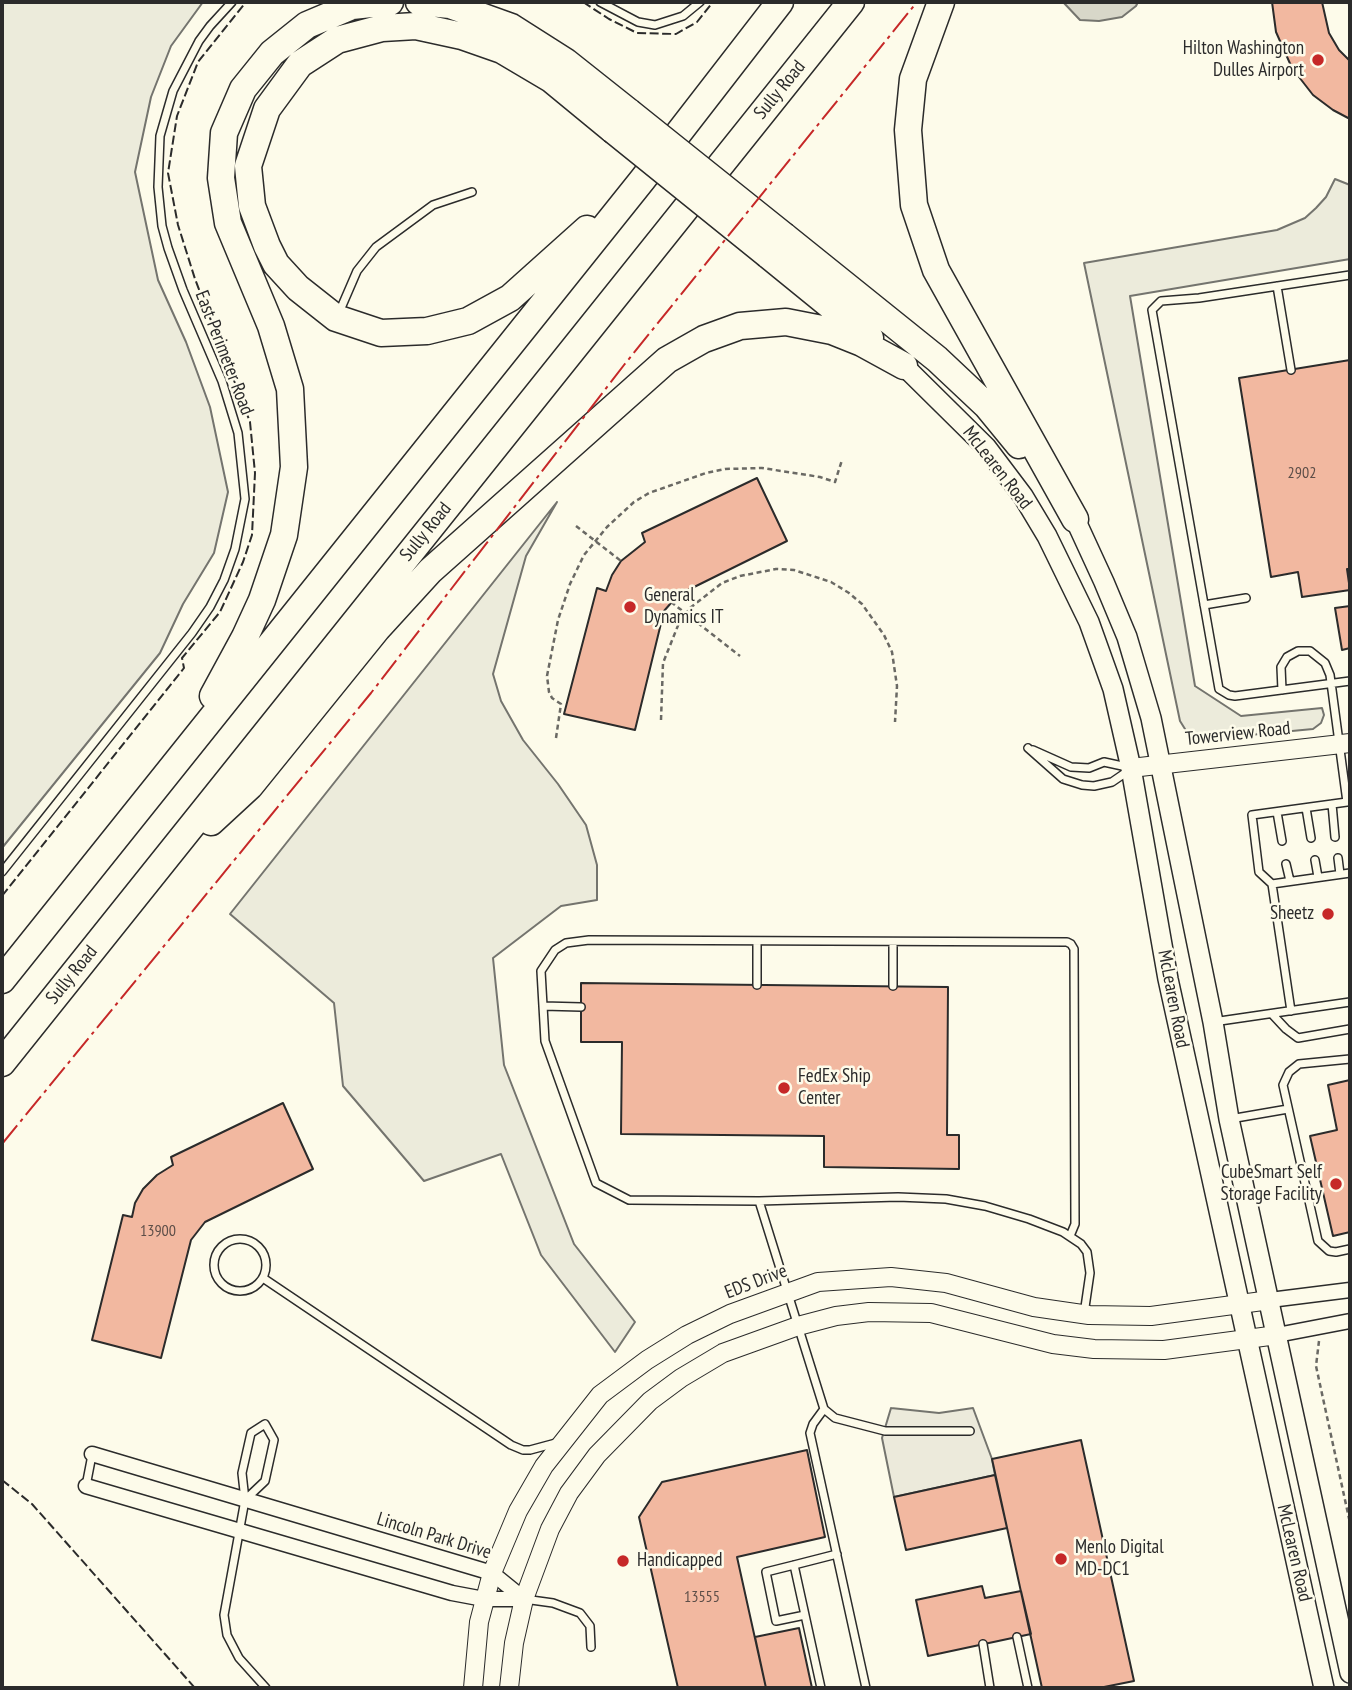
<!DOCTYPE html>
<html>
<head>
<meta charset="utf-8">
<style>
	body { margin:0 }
	#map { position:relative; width:1352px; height:1690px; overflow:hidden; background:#fdfbea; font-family:"PT Sans Narrow",sans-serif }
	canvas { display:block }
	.frame { position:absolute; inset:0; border:4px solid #2b2b2b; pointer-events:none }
</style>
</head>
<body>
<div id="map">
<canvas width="1352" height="1690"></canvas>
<div class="frame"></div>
</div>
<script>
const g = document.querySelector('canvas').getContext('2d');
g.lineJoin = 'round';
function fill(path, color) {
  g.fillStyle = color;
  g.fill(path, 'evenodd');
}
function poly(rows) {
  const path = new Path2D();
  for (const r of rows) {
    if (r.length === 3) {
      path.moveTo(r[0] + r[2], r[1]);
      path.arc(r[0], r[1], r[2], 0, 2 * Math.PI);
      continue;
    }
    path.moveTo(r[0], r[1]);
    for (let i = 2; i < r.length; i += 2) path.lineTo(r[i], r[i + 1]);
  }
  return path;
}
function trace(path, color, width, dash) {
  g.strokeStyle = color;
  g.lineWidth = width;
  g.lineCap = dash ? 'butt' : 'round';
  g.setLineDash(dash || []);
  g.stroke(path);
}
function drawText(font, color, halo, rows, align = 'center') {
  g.font = font + ' "PT Sans Narrow",sans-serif';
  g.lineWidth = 5;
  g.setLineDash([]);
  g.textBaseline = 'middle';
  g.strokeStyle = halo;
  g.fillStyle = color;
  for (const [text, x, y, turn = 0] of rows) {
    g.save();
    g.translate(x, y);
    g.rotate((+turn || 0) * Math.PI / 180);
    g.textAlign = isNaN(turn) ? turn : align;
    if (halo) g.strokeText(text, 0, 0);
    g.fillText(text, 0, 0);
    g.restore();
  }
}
const green = poly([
	[2,2,203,2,171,46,151,97,135,172,158,280,186,342,210,407,228,492,214,553,183,604,160,653,2,848,2,2],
	[1335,179,1350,185,1350,259,1130,296,1195,686,1241,716,1322,708,1324,715,1321,723,1313,729,1197,740,1190,737,1180,721,1084,263,1277,230,1305,218,1316,208,1326,197,1335,179],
	[557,502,526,556,493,674,501,701,523,740,558,784,586,825,597,865,597,900,561,906,493,958,504,1065,574,1244,635,1322,615,1352,541,1255,501,1154,424,1181,343,1086,334,1003,230,914,557,502]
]);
const parking = poly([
	[891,1408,939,1413,973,1408,992,1459,995,1475,894,1497,882,1438,891,1408]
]);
const water = poly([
	[1063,2,1138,2,1136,6,1122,17,1099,21,1080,20,1063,2]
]);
const building = poly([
	[1272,2,1322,2,1329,33,1339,50,1350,61,1350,119,1333,110,1313,95,1292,68,1276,32,1272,2],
	[1350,360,1350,569,1347,569,1350,590,1302,597,1298,572,1271,577,1239,378,1350,360],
	[757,478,787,541,678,595,664,611,635,730,564,714,597,588,606,591,612,575,621,561,645,542,642,533,757,478],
	[1350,606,1350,648,1342,650,1335,608,1350,606],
	[581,983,948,987,947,1135,959,1135,959,1169,824,1167,824,1136,621,1134,622,1042,581,1042,581,983],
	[1350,1080,1350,1232,1333,1236,1310,1136,1337,1130,1328,1085,1350,1080],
	[283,1103,313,1169,205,1222,191,1240,161,1358,92,1340,123,1215,132,1217,135,1203,143,1189,157,1175,173,1165,171,1157,283,1103],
	[1081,1440,1134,1681,1099,1688,1042,1688,992,1459,1081,1440],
	[807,1450,825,1537,737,1557,766,1688,678,1688,639,1517,662,1482,807,1450],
	[995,1475,1007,1528,906,1550,894,1497,995,1475],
	[982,1586,985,1598,1021,1591,1031,1634,928,1656,916,1600,982,1586],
	[799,1628,812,1688,766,1688,755,1637,799,1628]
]);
const path = poly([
	[1349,2,1350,19],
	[576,526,621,561],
	[671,602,740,656],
	[661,720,663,663,679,623,690,608,722,583,740,576,776,569,794,570,831,582,849,593,862,604,884,635,892,652,897,686,895,722],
	[556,738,561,704,552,698,549,692,547,676,558,620,570,584,584,555,607,527,634,502,649,493,706,473,725,469,762,468,820,477,835,482,842,460],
	[1319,1341,1316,1366,1350,1523]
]);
const service = poly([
	[600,2,638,22,655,25,683,16,700,2],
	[1350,275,1199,298,1161,301,1152,310,1219,689,1229,695,1235,696,1350,681],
	[1277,286,1291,370],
	[338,315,357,271,376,247,433,205,472,192],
	[1204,605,1246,598],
	[1282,690,1281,667,1287,657,1298,651,1310,651,1325,663,1330,675,1347,802,1350,801],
	[1028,748,1063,779,1082,785,1094,786,1112,782,1128,771],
	[1033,750,1071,767,1089,768,1104,762,1127,767],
	[1332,804,1335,837],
	[1306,808,1311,838],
	[1277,812,1282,841],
	[1338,858,1340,874],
	[1315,860,1318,877],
	[1286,864,1290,881],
	[2,872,192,633,210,607,224,580,235,549,245,499,238,433,222,381,183,290,168,248,162,226,158,187,160,136,173,91,199,41,210,26,232,2],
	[1272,884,1259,872,1252,815,1347,802],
	[893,943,893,986],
	[757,985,757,942],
	[543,1006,581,1007],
	[1291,1011,1272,884,1350,873],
	[1272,1014,1286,1029,1298,1038,1350,1029],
	[1213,1022,1350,1002],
	[1350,1059,1299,1064,1289,1072,1283,1085,1318,1241,1329,1251,1336,1252,1350,1249],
	[1230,1119,1288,1109],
	[759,1201,629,1200,596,1183,545,1041,541,971,555,950,566,943,589,940,1067,942,1071,944,1074,949,1075,1224,1070,1236],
	[240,1265,26],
	[263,1278,511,1445,523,1450,530,1450,556,1443],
	[824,1409,813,1424,810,1433,866,1688],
	[970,1431,885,1431,835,1418,824,1409,759,1201,898,1197,946,1199,985,1206,1029,1219,1063,1232,1081,1244,1087,1252,1090,1273,1084,1314],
	[86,1486,92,1455],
	[246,1499,265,1481,274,1440,265,1424,251,1433,242,1473,245,1500,224,1615,227,1635,239,1658,266,1688],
	[794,1565,805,1615,776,1621,766,1572,794,1565,837,1554],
	[524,1599,553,1603,580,1613,590,1626,591,1647],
	[805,1615,821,1688],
	[1017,1637,1028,1688],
	[983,1644,990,1688]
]);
const minor = poly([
	[1270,1300,1350,1290],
	[1277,1335,1350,1321],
	[92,1454,492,1573,524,1599],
	[86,1486,452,1593,484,1599,524,1599]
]);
const tertiary = poly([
	[1131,768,1350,743],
	[473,1688,479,1622,492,1573,518,1511,544,1466,600,1395,647,1360,687,1335,730,1314,818,1282,891,1277,946,1283,1034,1307,1089,1315,1151,1316,1270,1300],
	[509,1688,514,1643,524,1599,550,1529,569,1493,597,1455,650,1401,681,1378,723,1353,798,1326,836,1316,869,1312,931,1313,1053,1344,1094,1349,1164,1350,1277,1335]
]);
const secondary = poly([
	[904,366,986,447,1023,496,1047,536,1089,622,1113,689,1131,768,1168,979,1324,1688],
	[1075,519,1104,582,1127,637,1151,718,1213,1022,1229,1119,1350,1673]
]);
const motorway = poly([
	[419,2,450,5,511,27,566,62,629,112],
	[941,2,913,79,908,130,914,205,936,270,1075,519],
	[587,229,510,298,468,321,427,331,381,333,336,318,298,288,276,264,267,246,252,206,248,166,267,109,300,64,337,40,382,28,416,26,462,36,502,50,551,79,613,130],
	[784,236,937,359,987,406,1019,445],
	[768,255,870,338],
	[213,696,245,637,262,600,284,535,294,467,290,389,271,326,228,223,221,178,224,133,243,89,272,53,307,25,352,6,390,2],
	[211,822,250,786,377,629,430,571,667,360,704,339,740,326,786,322,832,331,862,343,904,366],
	[2,980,643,179,780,2],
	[2,1063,851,2]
]);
const motorwayBridge = poly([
	[629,112,784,236],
	[613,130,768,255]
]);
const fence = poly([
	[583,2,609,19,637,33,676,34,697,22,713,2],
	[2,896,184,668,182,658,220,612,243,562,252,535,255,473,250,422,195,279,178,225,168,173,177,116,198,62,246,2],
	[2,1480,32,1504,195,1688]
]);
const power = poly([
	[2,1144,371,693,624,365,917,2]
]);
const markers = [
	[1318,60,7,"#c62828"],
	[630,607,7,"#c62828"],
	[1328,914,7,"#c62828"],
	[784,1088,7,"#c62828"],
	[1336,1184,7,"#c62828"],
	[1061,1559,7,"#c62828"],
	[623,1561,7,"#c62828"]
];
const numberNames = [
	["2902",1302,473],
	["13900",158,1231],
	["13555",702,1597]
];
const poiNames = [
	["Hilton Washington",1304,49,"right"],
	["Dulles Airport",1304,71,"right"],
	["General",644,596],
	["Dynamics IT",644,618],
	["Sheetz",1314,914,"right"],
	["FedEx Ship",798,1077],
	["Center",798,1099],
	["CubeSmart Self",1322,1173,"right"],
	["Storage Facility",1322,1195,"right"],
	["Menlo Digital",1075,1548],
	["MD-DC1",1075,1570],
	["Handicapped",637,1561]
];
const streetNames = [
	["Sully Road",780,90,-51],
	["East Perimeter Road",224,353,69],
	["McLearen Road",997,468,52],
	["Sully Road",426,532,-51],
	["Towerview Road",1238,734,-6],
	["Sully Road",72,975,-51],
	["McLearen Road",1173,999,79],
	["EDS Drive",756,1282,-21],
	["Lincoln Park Drive",434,1536,17],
	["McLearen Road",1294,1553,77]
];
fill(green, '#ecebdb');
trace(green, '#74746e', 2);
fill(parking, '#eceadb');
trace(parking, '#74746e', 2);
fill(water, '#d8d7c9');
trace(water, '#74746e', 2);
fill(building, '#f2b8a0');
trace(building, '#2b2b2b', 2);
trace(service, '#2b2b2b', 10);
trace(minor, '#2b2b2b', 17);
trace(tertiary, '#2b2b2b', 20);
trace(secondary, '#2b2b2b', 22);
trace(motorway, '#2b2b2b', 29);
trace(path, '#6a6964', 2.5, [5, 3.5]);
trace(service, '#fdfbea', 7);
trace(minor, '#fdfbea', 14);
trace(tertiary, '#fdfbea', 18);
trace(secondary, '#fdfbea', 19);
trace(motorway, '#fdfbea', 26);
trace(motorwayBridge, '#2b2b2b', 29, []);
trace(motorwayBridge, '#fdfbea', 26);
trace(fence, '#2b2b2b', 2, [9, 3.5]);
trace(power, '#c62828', 2, [24, 5, 3.5, 5]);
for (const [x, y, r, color] of markers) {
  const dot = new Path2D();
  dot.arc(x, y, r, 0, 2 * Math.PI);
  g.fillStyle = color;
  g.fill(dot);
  trace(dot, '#fdfbea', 2.5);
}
drawText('16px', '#5d4e48', null, numberNames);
drawText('19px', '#2b2b2b', '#fdfbea', poiNames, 'left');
drawText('19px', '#2b2b2b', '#fdfbea', streetNames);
</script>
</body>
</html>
